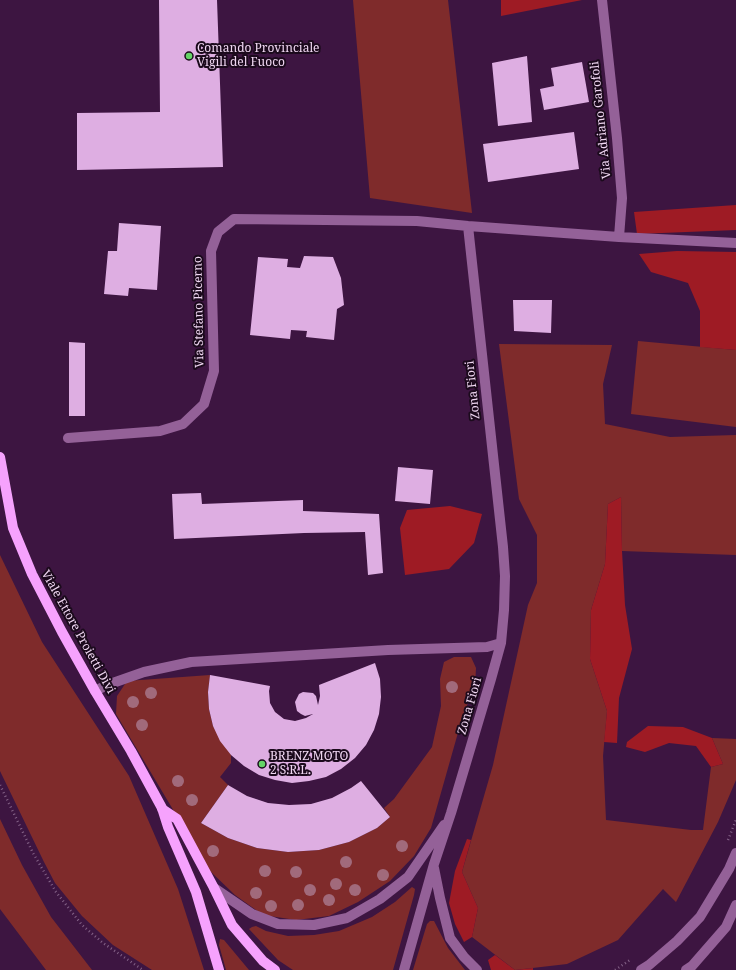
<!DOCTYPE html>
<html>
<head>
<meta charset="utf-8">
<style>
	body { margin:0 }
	canvas { display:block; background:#3d1541 }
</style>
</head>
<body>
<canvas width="736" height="970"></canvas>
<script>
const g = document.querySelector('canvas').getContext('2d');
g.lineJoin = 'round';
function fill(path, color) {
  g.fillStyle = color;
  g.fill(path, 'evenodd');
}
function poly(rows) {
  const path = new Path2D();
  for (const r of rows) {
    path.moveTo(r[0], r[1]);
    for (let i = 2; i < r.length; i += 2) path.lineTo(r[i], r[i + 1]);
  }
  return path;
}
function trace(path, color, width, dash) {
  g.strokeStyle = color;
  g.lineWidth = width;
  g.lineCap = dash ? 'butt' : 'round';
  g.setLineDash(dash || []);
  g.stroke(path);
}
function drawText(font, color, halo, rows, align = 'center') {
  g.font = font + ' "Noto Serif",serif';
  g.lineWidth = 4;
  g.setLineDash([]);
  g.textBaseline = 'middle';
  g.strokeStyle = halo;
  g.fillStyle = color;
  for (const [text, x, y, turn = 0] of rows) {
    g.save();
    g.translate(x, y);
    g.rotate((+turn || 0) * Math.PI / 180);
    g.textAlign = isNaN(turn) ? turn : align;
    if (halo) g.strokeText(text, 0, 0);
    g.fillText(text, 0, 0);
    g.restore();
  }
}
const green = poly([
	[353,0,448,0,472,213,370,198],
	[638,341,736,350,736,427,631,414],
	[499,344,612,345,603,384,605,424,670,437,736,435,736,555,622,551,621,497,608,504,605,564,591,610,590,659,607,711,603,756,606,820,691,830,703,830,711,767,723,764,712,738,736,739,736,780,718,822,676,902,663,889,618,940,567,964,515,970,472,937,478,908,462,872,493,765,528,605,537,583,537,535,519,499],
	[0,555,42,642,129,776,178,889,204,970,152,970,113,945,82,916,55,883,44,862,0,771],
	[454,657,471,657,476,668,475,686,463,715,431,828,414,856,390,881,358,902,329,916,296,920,263,915,235,895,209,870,116,714,117,696,127,681,210,675,208,692,209,709,213,726,231,755,231,763,220,777,228,785,201,823,228,838,257,848,288,852,319,850,349,842,377,828,390,817,384,808,394,799,432,747,441,706,440,679,444,662],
	[0,819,22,865,51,917,92,970,46,970,0,909],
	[412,887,415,889,414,895,393,970,293,970,278,960,249,929,252,927,256,926,266,931,288,936,314,935,339,931,372,917,395,902],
	[430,921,434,921,448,948,465,970,413,970,427,924],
	[220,939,224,940,249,970,226,970,219,945]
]);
const forest = poly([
	[501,0,582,0,501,16],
	[736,205,736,230,637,234,634,212],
	[677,251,736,252,736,350,700,347,700,311,688,283,651,272,639,254],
	[621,497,622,551,625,605,632,649,619,698,617,743,604,742,607,711,590,659,591,610,605,564,608,504],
	[450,506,482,514,474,543,449,569,405,575,400,528,407,510],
	[648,726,683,727,712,738,723,764,711,767,696,746,669,743,645,752,626,747,627,742],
	[467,839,471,840,462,872,478,908,472,937,464,942,455,924,449,903,455,871],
	[495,955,515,970,533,968,533,970,491,970,488,960]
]);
const building = poly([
	[159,0,217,0,223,167,77,170,77,113,160,112],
	[527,56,532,122,498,126,492,63],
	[582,62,589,102,544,110,540,89,554,86,551,68],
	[574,132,579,169,488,182,483,144],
	[119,223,161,226,157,290,129,288,128,296,104,294,108,251,117,251],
	[304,256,333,257,341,278,344,305,337,309,334,340,306,337,307,331,291,330,290,339,250,335,258,257,288,259,287,267,300,268],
	[513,300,552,300,551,333,514,331],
	[69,342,85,343,85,416,69,416],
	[398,467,433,470,430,504,395,501],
	[201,493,202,504,303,500,303,511,379,514,383,573,368,575,365,532,304,533,174,539,172,494],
	[375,663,380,679,381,697,379,714,374,730,366,745,355,758,341,769,326,777,309,781,292,783,275,780,259,775,244,766,231,755,220,741,213,726,209,709,208,692,210,675,270,686,269,691,270,703,275,712,284,719,295,721,306,718,313,714,305,716,301,714,297,711,295,702,299,694,303,692,313,693,316,696,318,705,320,696,319,685],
	[361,781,390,817,377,828,349,842,319,850,288,852,257,848,228,838,201,823,228,785,247,796,268,803,289,805,311,804,332,798,351,788]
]);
const path = poly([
	[0,785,33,853,56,892,82,925,103,943,143,970],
	[728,840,736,820],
	[615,970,630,960]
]);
const minor = poly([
	[602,0,617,138,622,198,619,237],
	[68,438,160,431,183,424,204,404,214,371,211,251,218,232,234,219,417,221,468,226,619,237,736,243],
	[95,691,107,685,144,672,191,662,388,650,487,647,501,643],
	[434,868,440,898,450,938,464,957,477,970],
	[214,888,252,914,278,924,314,925,347,918,380,899,408,877,444,825],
	[404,970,434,864,451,813,491,679,501,643,504,610,505,576,503,547,468,226],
	[641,970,649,965,677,941,700,917,729,869,736,853],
	[686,970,692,966,726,927,736,905]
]);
const major = poly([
	[0,457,13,528,32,574,62,632,95,691,131,751,162,808,168,827,196,892,219,970],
	[162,809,177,819,214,888,232,925,263,961,275,970]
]);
const trees = [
	[452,687],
	[151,693],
	[133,702],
	[142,725],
	[178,781],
	[192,800],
	[402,846],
	[213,851],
	[346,862],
	[265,871],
	[296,872],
	[383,875],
	[336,884],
	[310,890],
	[355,890],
	[256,893],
	[329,900],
	[298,905],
	[271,906]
];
const markers = [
	[189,56,4,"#65d467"],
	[262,764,4,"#65d467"]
];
const poiNames = [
	["Comando Provinciale",197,49],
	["Vigili del Fuoco",197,63],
	["BRENZ MOTO",270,757],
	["2 S.R.L.",270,771]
];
const streetNames = [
	["Via Adriano Garofoli",601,120,-96],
	["Via Stefano Picerno",199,312,-91],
	["Zona Fiori",473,390,-96],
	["Viale Ettore Proietti Divi",78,632,61],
	["Zona Fiori",470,706,-74]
];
fill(green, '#7f2b2b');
fill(forest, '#9e1b24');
fill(building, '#deaee2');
trace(path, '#846287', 2.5, [1, 3]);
trace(minor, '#946198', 10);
trace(major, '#f6a2fd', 10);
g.fillStyle = '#a16a7b';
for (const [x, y] of trees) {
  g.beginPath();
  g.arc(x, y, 6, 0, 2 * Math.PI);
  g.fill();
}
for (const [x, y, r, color] of markers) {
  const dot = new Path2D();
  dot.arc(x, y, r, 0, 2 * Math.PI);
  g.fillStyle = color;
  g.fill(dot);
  trace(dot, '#1b0a1c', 1.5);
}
drawText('12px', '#efd6f1', '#1b0a1c', poiNames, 'left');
drawText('12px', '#efd6f1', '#1b0a1c', streetNames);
</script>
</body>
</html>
